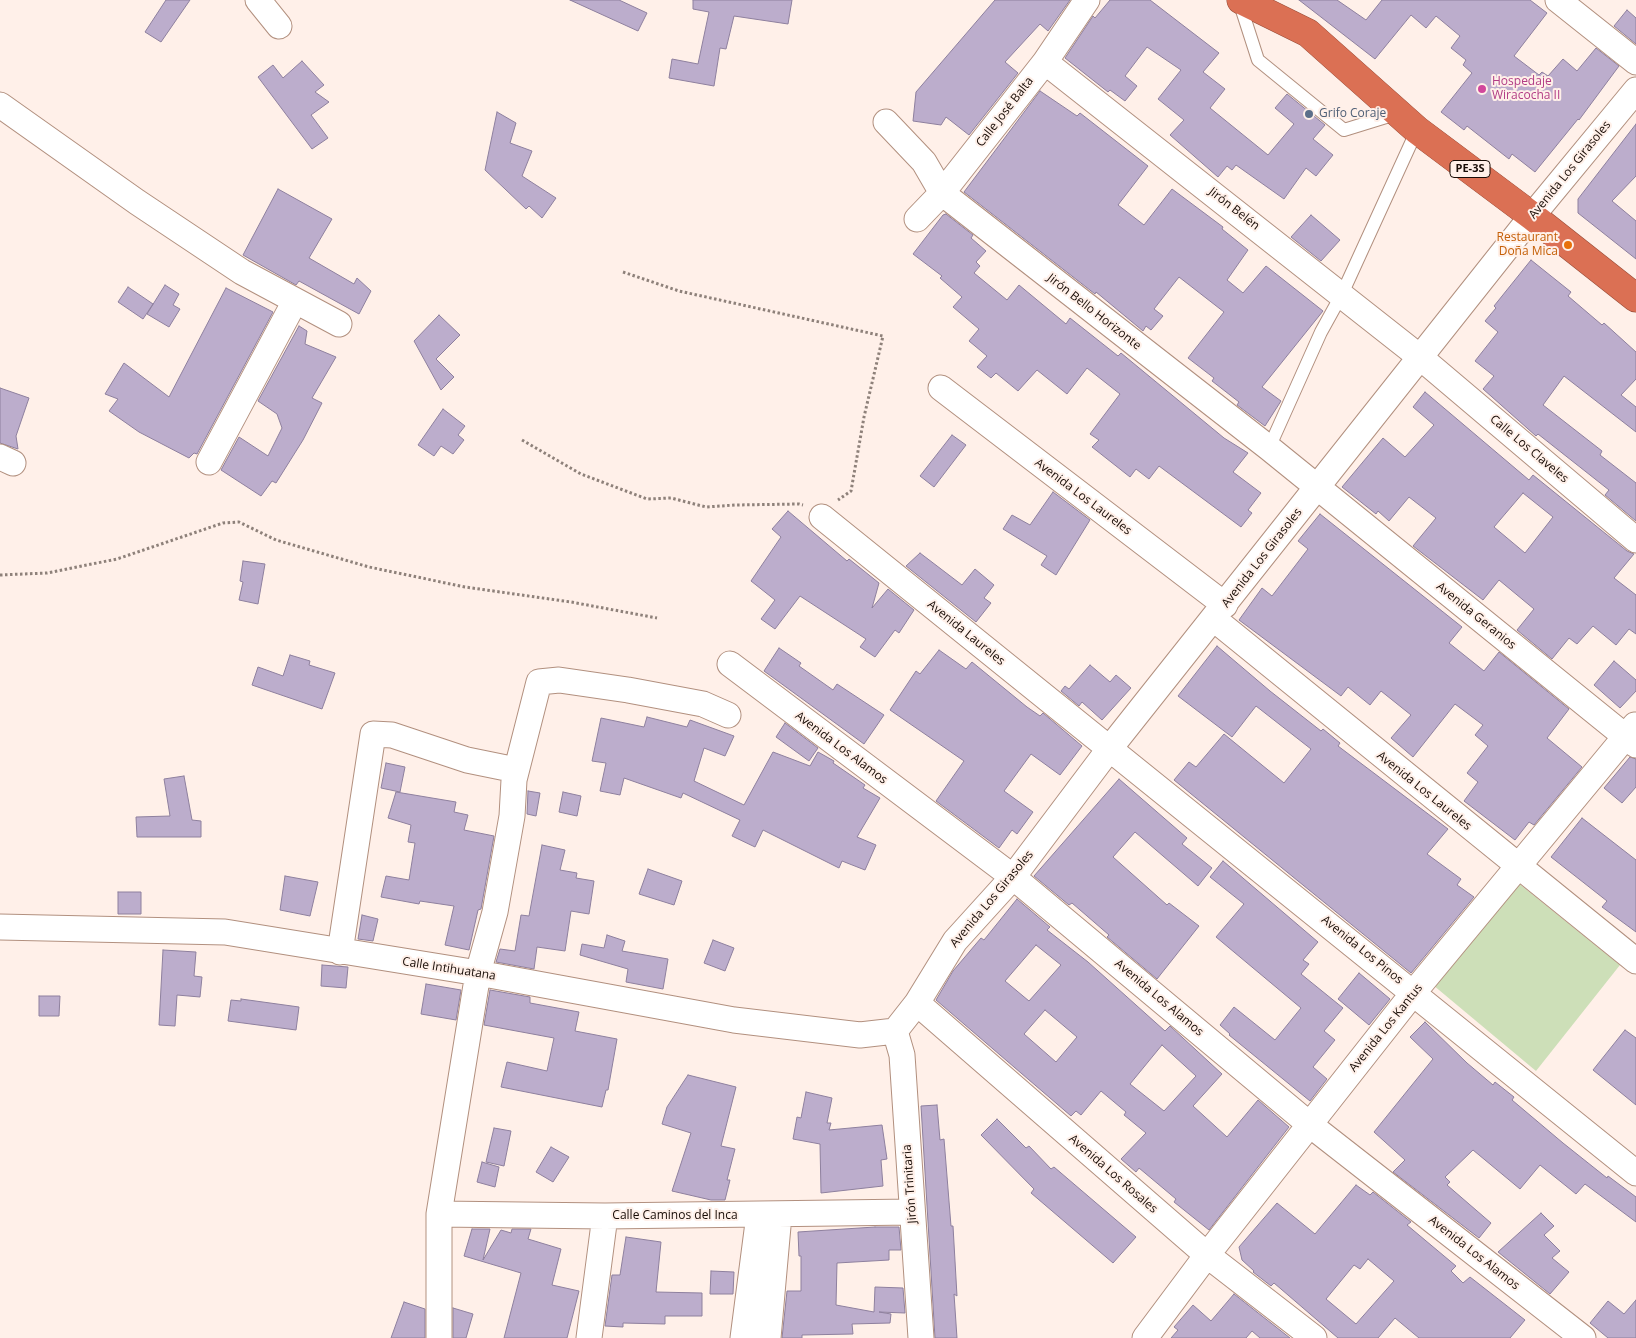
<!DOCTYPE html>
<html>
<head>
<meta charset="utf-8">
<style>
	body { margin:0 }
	canvas { display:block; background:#fff0e9 }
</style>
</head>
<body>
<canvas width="1636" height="1338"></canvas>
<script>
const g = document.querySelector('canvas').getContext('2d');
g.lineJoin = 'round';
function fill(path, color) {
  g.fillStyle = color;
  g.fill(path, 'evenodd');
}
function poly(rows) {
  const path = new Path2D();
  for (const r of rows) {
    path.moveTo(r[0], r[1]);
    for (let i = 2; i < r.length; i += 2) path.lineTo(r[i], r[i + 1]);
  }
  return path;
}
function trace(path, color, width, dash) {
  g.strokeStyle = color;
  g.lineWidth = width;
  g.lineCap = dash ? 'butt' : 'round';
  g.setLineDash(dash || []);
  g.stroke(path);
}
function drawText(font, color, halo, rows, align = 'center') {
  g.font = font + ' "Open Sans",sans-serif';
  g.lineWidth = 4;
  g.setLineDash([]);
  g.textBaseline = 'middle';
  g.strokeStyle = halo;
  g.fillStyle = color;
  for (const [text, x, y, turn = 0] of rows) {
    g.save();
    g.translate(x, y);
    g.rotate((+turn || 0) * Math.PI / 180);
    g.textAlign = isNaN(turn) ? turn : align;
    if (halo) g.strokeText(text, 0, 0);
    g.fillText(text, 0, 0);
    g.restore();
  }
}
const green = poly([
	[1517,882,1620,965,1536,1071,1433,985]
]);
const building = poly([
	[166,0,190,0,161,42,145,32,166,0],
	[570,0,619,0,647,13,638,31,570,0],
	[693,0,792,0,788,24,734,16,726,49,720,48,714,86,669,78,672,59,698,64,709,12,693,9,693,0],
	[995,0,1070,0,1048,31,1040,24,1005,62,1018,73,969,135,946,117,941,125,913,121,916,92,995,0],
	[1110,0,1150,0,1219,53,1203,72,1225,89,1210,108,1268,155,1294,124,1275,108,1287,94,1325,125,1313,139,1333,155,1316,176,1306,168,1284,199,1236,165,1232,170,1227,166,1218,177,1170,135,1184,120,1158,99,1181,70,1147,47,1125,76,1137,86,1125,101,1110,90,1108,92,1065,58,1093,16,1095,18,1110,0],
	[1299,0,1337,0,1366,20,1382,0,1530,0,1547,13,1514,56,1539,75,1542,72,1548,76,1563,59,1577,71,1596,48,1619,66,1579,120,1578,119,1535,172,1512,154,1509,159,1467,126,1464,130,1441,112,1472,73,1463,65,1466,60,1451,48,1460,36,1436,16,1426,28,1411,15,1375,59,1299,0],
	[1627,10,1636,18,1636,44,1614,26,1627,10],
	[302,61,324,85,315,92,329,102,311,115,328,138,312,149,258,77,273,65,283,78,302,61],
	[1040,91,1077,116,1080,113,1148,166,1118,205,1144,225,1172,189,1223,227,1222,229,1248,250,1227,280,1243,293,1266,266,1323,311,1262,387,1281,401,1265,426,1237,405,1239,402,1212,381,1214,378,1188,358,1224,312,1179,277,1154,309,1163,316,1151,330,1146,326,1143,331,1096,292,1095,294,964,192,1040,91],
	[497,112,516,123,510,143,532,151,522,176,556,198,542,218,529,206,526,209,485,170,497,112],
	[1636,124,1636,176,1612,201,1636,221,1636,259,1578,213,1578,199,1636,124],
	[278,189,332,219,309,258,354,284,357,278,371,291,359,314,299,281,296,285,243,255,278,189],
	[946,214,973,235,971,238,986,251,976,262,980,266,974,273,1007,300,1019,285,1066,324,1070,318,1118,356,1121,353,1224,438,1248,453,1233,472,1261,493,1248,510,1252,513,1241,527,1159,466,1149,479,1136,469,1130,477,1092,447,1099,440,1090,434,1120,394,1087,368,1067,394,1037,370,1018,391,996,373,991,378,977,367,987,356,969,341,979,329,953,307,962,297,940,278,942,276,913,254,943,215,946,214],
	[1311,215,1340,240,1321,261,1291,237,1311,215],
	[1531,260,1571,292,1568,296,1602,325,1604,323,1636,352,1636,379,1621,395,1636,407,1636,432,1564,376,1543,405,1602,451,1600,455,1636,483,1636,521,1605,495,1609,490,1538,434,1536,436,1483,389,1494,376,1475,361,1498,332,1485,321,1496,308,1494,306,1531,260],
	[165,285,179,294,173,305,180,309,169,327,147,314,165,285],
	[128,287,153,304,143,319,118,302,128,287],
	[226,288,273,312,197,454,194,453,189,458,139,432,109,411,118,399,105,394,124,363,169,397,226,288],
	[439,315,460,335,436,359,454,377,441,390,414,341,439,315],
	[299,326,307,331,305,344,336,357,312,398,322,403,303,440,276,483,272,481,261,496,221,470,239,437,268,456,282,428,277,414,258,401,299,326],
	[0,388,29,398,16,436,18,449,0,443,0,388],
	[1425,392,1529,480,1533,475,1627,551,1634,554,1614,578,1636,595,1636,634,1629,629,1616,645,1593,626,1577,644,1569,638,1552,659,1517,630,1534,609,1499,580,1483,600,1413,546,1436,518,1409,497,1389,521,1378,511,1376,514,1342,487,1383,438,1405,457,1434,425,1413,407,1425,392],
	[1523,493,1553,517,1525,553,1494,527,1523,493],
	[443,409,465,426,458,435,464,440,453,454,441,446,434,456,418,445,443,409],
	[952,435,966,445,934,487,920,476,952,435],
	[1053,492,1090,520,1056,575,1041,565,1047,556,1003,529,1012,515,1030,525,1053,492],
	[788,511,847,561,849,559,879,583,872,608,888,589,914,610,899,633,895,630,875,657,860,647,866,639,800,596,775,629,761,619,775,600,751,581,781,537,772,529,788,511],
	[1320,514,1462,627,1449,643,1484,671,1499,652,1569,709,1547,738,1582,767,1534,825,1529,822,1515,840,1464,801,1478,782,1467,773,1488,746,1475,735,1483,725,1455,704,1413,757,1391,738,1411,715,1381,691,1370,705,1348,687,1341,696,1239,620,1262,588,1272,596,1308,549,1298,541,1320,514],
	[920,553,962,585,975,569,994,585,984,598,991,603,976,622,906,566,920,553],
	[243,561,265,564,258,604,239,600,243,582,240,581,243,561],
	[1217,646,1270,691,1321,731,1323,729,1340,743,1338,746,1448,829,1427,854,1461,879,1457,885,1474,897,1411,973,1174,780,1189,762,1196,767,1224,734,1284,783,1311,749,1256,706,1232,737,1178,696,1217,646],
	[779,648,801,663,799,666,833,690,837,684,884,715,864,744,764,671,779,648],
	[939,650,966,669,972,662,1027,707,1040,716,1043,713,1082,746,1060,775,1031,754,1004,791,1033,812,1017,834,1012,830,999,848,936,801,964,761,890,710,916,671,920,674,939,650],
	[290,655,310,661,309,665,335,673,322,709,252,685,258,667,283,676,290,655],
	[1614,661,1636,680,1636,691,1620,708,1594,685,1614,661],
	[1090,665,1110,682,1116,675,1131,688,1102,720,1082,702,1079,706,1061,691,1065,686,1069,689,1090,665],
	[647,717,687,727,690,720,734,736,725,756,704,748,694,781,744,805,773,752,810,766,818,752,834,761,833,763,865,785,863,788,880,798,857,837,876,845,865,870,842,861,839,868,763,830,755,847,732,836,740,820,683,793,681,798,624,778,620,795,600,791,606,763,592,761,601,718,644,727,647,717],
	[785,723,818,748,809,761,776,737,785,723],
	[1630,757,1636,759,1636,787,1622,803,1604,788,1630,757],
	[386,763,405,767,400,792,381,788,386,763],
	[184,776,192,820,201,821,201,837,137,837,136,817,170,816,164,779,184,776],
	[1119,779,1187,838,1182,844,1212,868,1198,886,1135,832,1113,857,1167,905,1169,903,1199,926,1157,979,1107,937,1109,935,1072,903,1069,905,1034,876,1119,779],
	[528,791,540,793,536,816,527,814,528,791],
	[396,792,456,802,454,812,468,815,464,830,494,836,481,909,478,910,469,950,445,945,454,906,420,901,419,904,381,897,386,876,409,880,415,843,408,842,411,825,388,818,396,792],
	[563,792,581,796,577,816,559,812,563,792],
	[1582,818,1636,860,1636,932,1602,907,1607,901,1551,857,1582,818],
	[542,845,565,850,560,870,577,873,576,878,594,881,589,914,571,911,565,951,537,947,534,969,496,962,500,949,515,951,521,915,529,916,542,845],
	[1223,861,1318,942,1303,960,1309,964,1301,974,1343,1008,1324,1031,1335,1040,1313,1067,1327,1079,1310,1101,1229,1035,1230,1034,1220,1025,1234,1007,1275,1040,1301,1008,1216,937,1244,904,1210,877,1223,861],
	[648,869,682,881,674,905,639,894,648,869],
	[285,876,318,882,310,916,280,910,285,876],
	[118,892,141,892,141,914,118,914,118,892],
	[1017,899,1050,927,1047,930,1088,962,1165,1031,1170,1026,1222,1074,1193,1106,1227,1137,1258,1100,1289,1127,1209,1230,1174,1202,1176,1199,1139,1168,1136,1172,1121,1159,1146,1133,1124,1115,1126,1112,1101,1091,1081,1115,1076,1111,1071,1116,936,1000,953,971,981,938,984,940,1017,899],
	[1036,945,1061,965,1029,1001,1005,981,1036,945],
	[1045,1010,1077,1037,1056,1062,1024,1034,1045,1010],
	[1162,1045,1196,1076,1164,1111,1130,1084,1162,1045],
	[362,915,378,919,373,941,358,939,362,915],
	[607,935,625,941,622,951,668,959,663,989,626,982,628,969,580,955,582,944,604,948,607,935],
	[713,940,734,948,725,971,704,963,713,940],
	[163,950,196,952,194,976,202,977,200,997,177,995,175,1026,159,1025,163,950],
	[322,965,348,967,346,988,321,986,322,965],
	[1359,973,1390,999,1369,1025,1338,999,1359,973],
	[426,984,461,990,456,1020,421,1014,426,984],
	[490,990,530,997,530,1003,579,1012,575,1031,617,1039,608,1090,606,1090,602,1107,501,1087,507,1062,547,1071,554,1038,484,1025,490,990],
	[39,996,60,996,59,1016,39,1016,39,996],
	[241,999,299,1007,296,1030,228,1021,231,1000,241,1001,241,999],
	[1425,1022,1467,1063,1493,1085,1495,1082,1514,1097,1512,1100,1563,1143,1607,1178,1608,1176,1636,1197,1636,1222,1585,1184,1576,1194,1540,1165,1520,1189,1473,1150,1445,1177,1450,1182,1447,1185,1491,1223,1479,1238,1393,1172,1405,1160,1374,1132,1433,1059,1410,1037,1425,1022],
	[1625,1030,1636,1038,1636,1105,1593,1070,1625,1030],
	[688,1075,736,1087,721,1146,735,1149,727,1180,730,1180,725,1200,711,1200,672,1191,691,1133,662,1124,667,1107,688,1075],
	[806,1092,832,1098,827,1123,831,1123,829,1130,882,1125,887,1159,881,1160,883,1186,821,1193,820,1144,793,1139,797,1117,801,1118,806,1092],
	[937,1105,940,1140,944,1139,951,1226,953,1226,957,1296,954,1294,957,1338,935,1338,921,1106,937,1105],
	[997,1119,1026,1148,1029,1146,1051,1169,1054,1167,1136,1237,1113,1263,1031,1193,1034,1189,981,1135,997,1119],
	[494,1128,511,1131,504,1166,486,1162,494,1128],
	[551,1147,569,1157,553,1182,536,1172,551,1147],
	[482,1162,499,1167,495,1187,477,1182,482,1162],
	[1356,1185,1370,1195,1373,1192,1411,1222,1407,1225,1456,1266,1451,1271,1463,1283,1470,1277,1525,1320,1510,1338,1419,1338,1395,1318,1378,1338,1338,1338,1274,1283,1271,1286,1253,1272,1254,1271,1242,1260,1239,1247,1277,1203,1315,1234,1356,1185],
	[1368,1259,1394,1281,1356,1324,1326,1299,1354,1265,1360,1269,1368,1259],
	[1541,1213,1554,1226,1544,1235,1560,1251,1552,1258,1569,1272,1550,1294,1498,1252,1541,1213],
	[875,1227,899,1227,901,1250,889,1250,889,1260,837,1263,836,1305,874,1312,875,1287,903,1288,905,1313,879,1312,891,1314,890,1323,852,1324,853,1334,802,1335,802,1338,782,1338,787,1291,801,1291,801,1256,799,1256,798,1232,875,1227],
	[472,1229,490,1229,483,1260,501,1230,511,1233,512,1229,531,1229,528,1239,561,1249,552,1285,579,1291,567,1338,504,1338,521,1273,464,1256,472,1229],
	[626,1237,661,1242,656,1292,702,1293,702,1316,665,1316,665,1324,623,1323,623,1327,605,1326,612,1275,620,1275,626,1237],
	[711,1271,734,1272,733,1294,710,1294,711,1271],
	[1234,1294,1290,1338,1260,1338,1252,1331,1246,1338,1171,1338,1178,1330,1174,1327,1193,1305,1211,1321,1234,1294],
	[1636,1300,1636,1338,1608,1338,1590,1323,1608,1301,1624,1314,1636,1300],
	[404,1302,425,1309,425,1338,391,1338,404,1302],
	[453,1308,473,1314,466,1338,453,1338,453,1308]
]);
const path = poly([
	[623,272,679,291,883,336,864,417,851,491,838,500],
	[522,440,581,474,647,499,671,498,706,507,735,505,799,504,803,505],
	[0,575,47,573,117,559,223,523,239,522,276,540,369,567,465,587,571,602,657,618]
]);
const lane = poly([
	[1239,1,1258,60,1344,130,1399,113],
	[1269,448,1321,332,1342,294,1417,130]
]);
const street = poly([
	[258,0,279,26],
	[1558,0,1636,62],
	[1045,62,1421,358,1636,540],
	[0,105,137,202,242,272,339,324],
	[886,122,924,162,942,193,1269,448,1636,745],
	[917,219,942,193,1045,62,1087,0],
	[941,388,1225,605],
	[0,457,13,463],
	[209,462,295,301],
	[822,517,1636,1173],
	[1214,619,1636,961],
	[730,664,1013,877,1309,1124,1583,1338],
	[0,927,225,932,478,973,734,1020,860,1035,895,1031],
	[340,952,373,734,392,735,467,760,516,770],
	[917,1003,1207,1255,1314,1338],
	[895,1031,917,1003,955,941,1013,877,1110,748,1532,216,1636,90],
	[895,1031,902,1055,921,1338],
	[439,1214,605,1216,912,1212],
	[439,1338,439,1214,478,973,495,912,512,816,514,780,539,682,559,680,628,690,703,704,728,715],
	[589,1338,605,1216],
	[743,1338,759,1215],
	[768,1338,779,1215],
	[1145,1338,1207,1255,1414,992,1635,725]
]);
const highway = poly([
	[1241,0,1308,33,1417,130,1532,216,1636,298]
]);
const markers = [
	[1482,89,5,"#d1479c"],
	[1309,114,5,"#5c6f8a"],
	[1568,245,5,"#e8710a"]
];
const shields = [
	[1470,169,40]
];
const shieldNames = [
	["PE-3S",1470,169]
];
const hotelNames = [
	["Hospedaje",1492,82],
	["Wiracocha II",1492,96]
];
const streetNames = [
	["Calle José Balta",1005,112,-52],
	["Avenida Los Girasoles",1570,170,-51],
	["Jirón Belén",1234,209,38],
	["Jirón Bello Horizonte",1094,312,38],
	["Calle Los Claveles",1529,449,40],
	["Avenida Los Laureles",1083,497,37],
	["Avenida Los Girasoles",1262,558,-52],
	["Avenida Geranios",1476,616,39],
	["Avenida Laureles",966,633,39],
	["Avenida Los Alamos",841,748,37],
	["Avenida Los Laureles",1424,791,39],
	["Avenida Los Girasoles",992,899,-50],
	["Avenida Los Pinos",1362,950,39],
	["Calle Intihuatana",449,969,9],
	["Avenida Los Alamos",1159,998,40],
	["Avenida Los Kantus",1386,1028,-51],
	["Avenida Los Rosales",1113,1174,41],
	["Jirón Trinitaria",910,1184,-94],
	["Calle Caminos del Inca",675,1216],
	["Avenida Los Alamos",1474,1253,38]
];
const serviceNames = [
	["Grifo Coraje",1319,114]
];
const foodNames = [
	["Restaurant",1558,238],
	["Doña Mica",1558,252]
];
fill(green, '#cddfb8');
fill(building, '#bcadcc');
trace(building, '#8e809e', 1);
trace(lane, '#b2907f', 14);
trace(street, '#b2907f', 27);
trace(highway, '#974d39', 29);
trace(path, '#8e817a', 3, [2.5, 2.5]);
trace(lane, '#fff', 12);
trace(street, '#fff', 25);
trace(highway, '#db7054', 28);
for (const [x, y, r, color] of markers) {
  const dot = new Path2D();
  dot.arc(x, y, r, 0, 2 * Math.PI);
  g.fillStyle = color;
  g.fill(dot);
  trace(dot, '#fff0e9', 2);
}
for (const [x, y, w] of shields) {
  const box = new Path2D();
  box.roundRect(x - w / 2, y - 8.5, w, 17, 4);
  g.fillStyle = '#fff0e9';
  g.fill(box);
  trace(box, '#180c06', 1);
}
drawText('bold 11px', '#180c06', null, shieldNames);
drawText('12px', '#b23c85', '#fff0e9', hotelNames, 'left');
drawText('12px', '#180c06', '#fff0e9', streetNames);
drawText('12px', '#4e5e75', '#fff0e9', serviceNames, 'left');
drawText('12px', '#c56008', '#fff0e9', foodNames, 'right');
</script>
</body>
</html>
